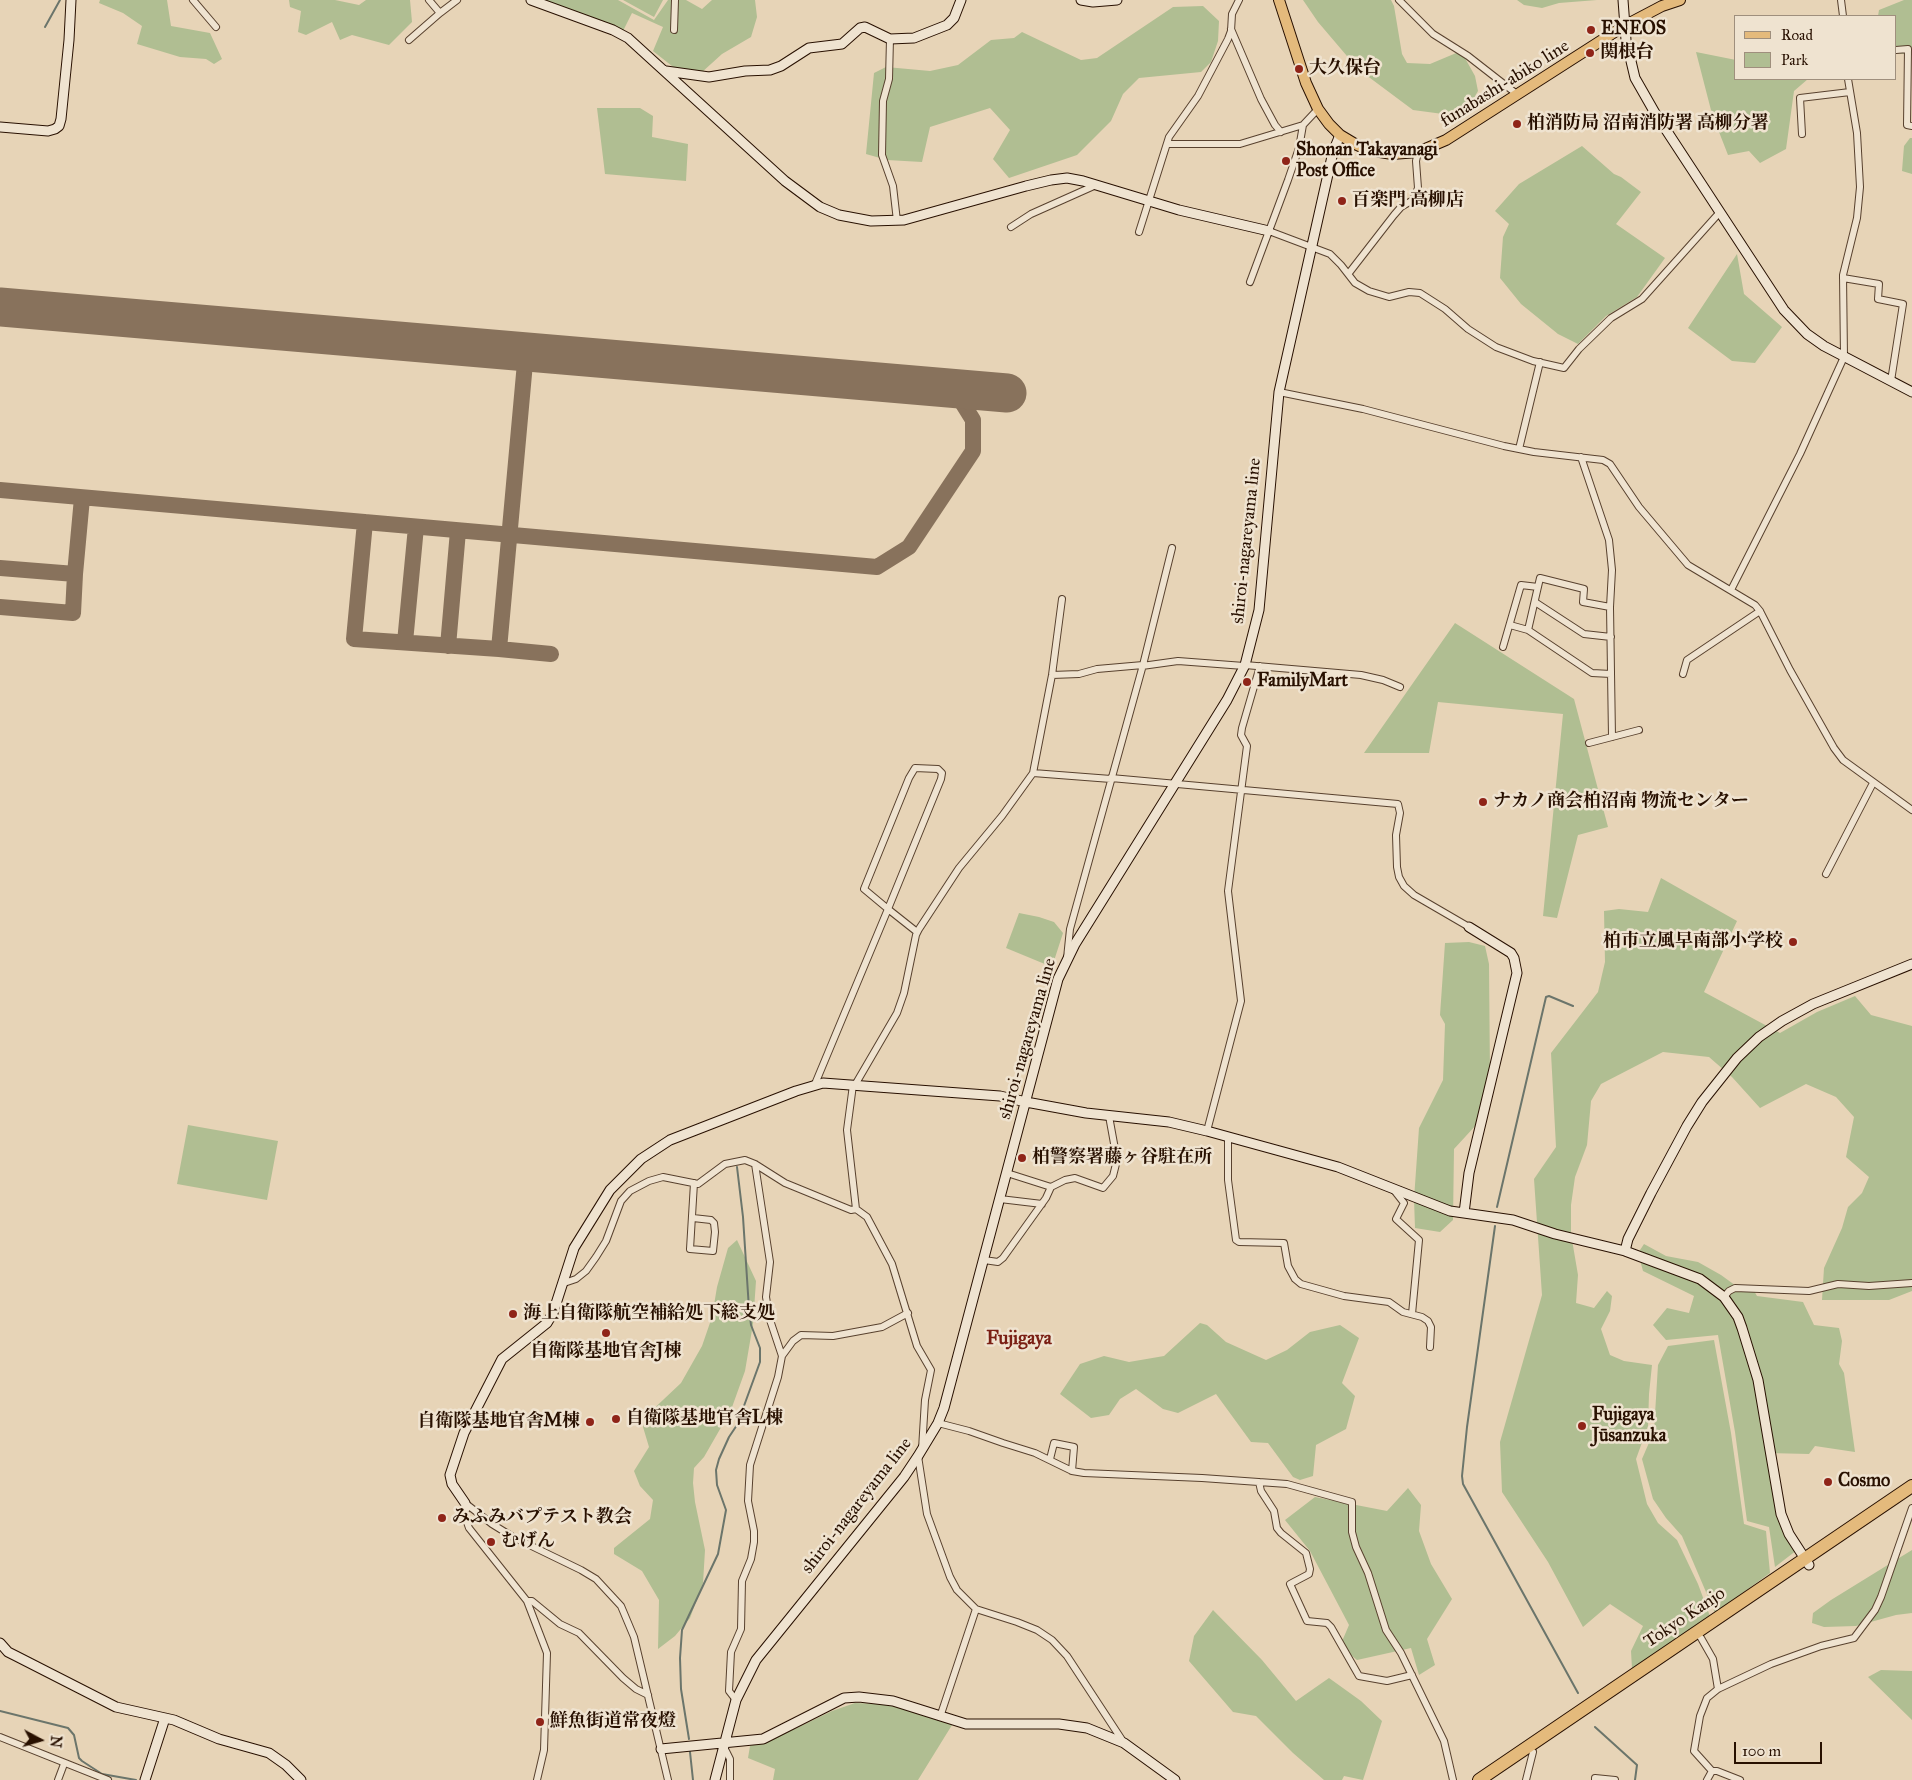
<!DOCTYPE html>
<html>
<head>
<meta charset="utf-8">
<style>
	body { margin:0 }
	#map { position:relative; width:1912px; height:1780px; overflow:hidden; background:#e7d4b7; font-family:"IM FELL Great Primer",serif }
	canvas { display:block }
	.legend { position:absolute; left:1734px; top:15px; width:162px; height:65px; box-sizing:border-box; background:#efe3d0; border:1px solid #9f8f7d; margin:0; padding:6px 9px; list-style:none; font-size:15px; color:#281000 }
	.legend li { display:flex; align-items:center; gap:10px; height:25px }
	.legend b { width:25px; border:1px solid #9f8f7d }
	.north { position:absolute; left:15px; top:1715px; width:50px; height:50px; -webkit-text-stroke:4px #efe3d0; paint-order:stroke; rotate:96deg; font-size:14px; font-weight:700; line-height:20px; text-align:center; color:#281000 }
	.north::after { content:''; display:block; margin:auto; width:18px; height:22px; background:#281000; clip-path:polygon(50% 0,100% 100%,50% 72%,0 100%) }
	.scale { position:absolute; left:1734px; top:1742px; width:88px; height:22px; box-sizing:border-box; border:2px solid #281000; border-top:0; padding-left:6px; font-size:15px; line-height:18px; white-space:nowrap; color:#281000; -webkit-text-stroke:4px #efe3d0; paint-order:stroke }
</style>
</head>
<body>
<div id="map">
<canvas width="1912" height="1780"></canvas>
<ul class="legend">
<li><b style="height:6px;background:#e4ba7c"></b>Road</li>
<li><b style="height:14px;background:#b0be92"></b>Park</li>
</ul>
<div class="north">N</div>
<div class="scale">100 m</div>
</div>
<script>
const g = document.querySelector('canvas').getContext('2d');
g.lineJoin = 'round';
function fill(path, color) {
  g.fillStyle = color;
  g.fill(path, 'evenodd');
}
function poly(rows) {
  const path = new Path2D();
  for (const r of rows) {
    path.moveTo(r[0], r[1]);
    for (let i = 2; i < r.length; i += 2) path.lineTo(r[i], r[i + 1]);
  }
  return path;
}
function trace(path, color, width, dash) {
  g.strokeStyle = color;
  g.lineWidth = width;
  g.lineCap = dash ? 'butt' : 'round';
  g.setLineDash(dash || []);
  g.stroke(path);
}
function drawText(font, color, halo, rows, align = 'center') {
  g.font = font + ' "IM FELL Great Primer","Noto Serif JP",serif';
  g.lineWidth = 5;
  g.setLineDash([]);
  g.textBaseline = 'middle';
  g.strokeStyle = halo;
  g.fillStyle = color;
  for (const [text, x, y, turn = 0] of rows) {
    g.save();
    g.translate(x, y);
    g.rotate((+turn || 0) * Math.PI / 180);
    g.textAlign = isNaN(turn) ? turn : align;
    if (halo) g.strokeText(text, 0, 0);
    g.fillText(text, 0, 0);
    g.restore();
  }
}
const green = poly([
	[100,0,167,0,171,26,210,33,222,59,214,64,206,59,180,57,137,44,142,26,123,13,99,3],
	[289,0,335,0,359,5,366,0,410,0,412,22,389,45,352,35,340,40,332,22,306,35,298,32,301,11,290,7],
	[543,0,618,0,654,20,668,0,686,0,702,9,712,0,755,0,757,17,751,37,722,54,701,73,677,70,653,51,663,27,632,13,623,31],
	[623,0,663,0,654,17],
	[1303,0,1391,0,1394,6,1402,54,1407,63,1430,64,1461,51,1475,76,1478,91,1467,110,1443,114,1413,110,1358,69,1318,22],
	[1517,0,1597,0,1559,3,1542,8,1524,5],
	[1904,0,1912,0,1912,55,1896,53,1896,16,1878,16,1879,10],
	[1203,6,1219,21,1218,41,1211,62,1201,72,1139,78,1123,94,1111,121,1077,155,1009,178,993,159,1010,130,990,108,930,127,922,162,887,160,866,154,874,73,886,67,930,71,958,65,991,40,1014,38,1022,32,1081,60,1097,58,1173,7],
	[1696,52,1736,60,1736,79,1808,79,1794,91,1786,149,1760,163,1749,151,1728,155,1712,114],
	[597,108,640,108,653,116,652,137,688,144,686,181,605,174],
	[1910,138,1912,138,1912,174,1902,171,1904,146],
	[1582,146,1614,174,1621,177,1641,192,1616,224,1665,258,1637,297,1606,316,1578,344,1558,334,1521,304,1500,278,1503,237,1509,224,1495,211,1519,184],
	[1737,254,1744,294,1782,327,1755,363,1732,361,1688,328],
	[1455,623,1574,699,1608,827,1578,835,1557,918,1543,916,1563,714,1438,702,1429,753,1364,753],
	[1661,878,1737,921,1704,992,1780,1033,1817,1012,1855,996,1871,1015,1912,1026,1912,1291,1889,1300,1822,1300,1824,1268,1842,1228,1848,1207,1862,1193,1869,1177,1846,1157,1854,1117,1836,1097,1806,1084,1760,1108,1732,1077,1709,1057,1663,1052,1601,1084,1591,1101,1587,1145,1575,1177,1571,1205,1571,1234,1578,1275,1576,1303,1594,1308,1607,1291,1612,1296,1610,1311,1601,1329,1610,1355,1624,1361,1652,1365,1649,1394,1648,1426,1636,1459,1647,1504,1658,1523,1677,1540,1698,1584,1711,1619,1632,1669,1631,1651,1643,1626,1610,1604,1583,1627,1548,1562,1502,1492,1500,1442,1542,1295,1534,1179,1556,1147,1551,1053,1598,992,1605,962,1604,911,1619,909,1648,912],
	[1019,913,1039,917,1054,922,1063,933,1052,967,1006,948],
	[1469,942,1485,946,1489,964,1490,1077,1488,1112,1454,1149,1453,1220,1440,1232,1415,1228,1414,1199,1419,1128,1443,1080,1445,1024,1440,1015,1445,943],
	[188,1125,278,1141,267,1200,177,1184],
	[737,1240,756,1281,753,1324,745,1371,731,1410,704,1457,694,1468,693,1483,695,1502,705,1550,703,1583,690,1618,675,1636,658,1649,659,1600,642,1571,614,1554,614,1548,650,1519,653,1500,640,1486,634,1471,649,1447,643,1427,646,1416,681,1383,702,1346,712,1317,717,1287,728,1248],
	[1644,1244,1666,1256,1698,1262,1721,1275,1743,1291,1753,1289,1757,1296,1803,1302,1814,1325,1839,1328,1842,1341,1839,1364,1844,1373,1855,1452,1815,1446,1809,1454,1767,1453,1797,1550,1775,1567,1769,1527,1747,1521,1735,1432,1718,1335,1666,1340,1653,1325,1667,1308,1689,1313,1694,1296,1643,1271,1638,1253],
	[1200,1323,1207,1325,1226,1342,1266,1360,1287,1350,1310,1332,1340,1325,1359,1338,1342,1383,1355,1396,1346,1429,1316,1445,1313,1476,1300,1480,1293,1477,1268,1443,1251,1442,1216,1394,1178,1413,1163,1409,1136,1389,1120,1399,1109,1415,1091,1418,1060,1394,1080,1364,1104,1356,1129,1362,1164,1356],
	[1714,1340,1731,1433,1744,1524,1766,1531,1770,1573,1715,1613,1682,1536,1666,1518,1653,1499,1642,1459,1654,1431,1658,1365,1668,1346],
	[1408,1488,1421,1505,1419,1531,1431,1564,1452,1599,1427,1639,1435,1665,1419,1675,1411,1648,1357,1660,1340,1646,1349,1625,1310,1551,1285,1520,1315,1497,1387,1511],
	[1912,1550,1912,1613,1896,1615,1856,1626,1824,1627,1812,1623,1813,1613,1831,1600],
	[1213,1610,1262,1660,1296,1701,1329,1678,1361,1701,1382,1721,1363,1780,1344,1776,1342,1780,1324,1780,1293,1753,1256,1716,1233,1712,1189,1661,1194,1636],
	[1881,1670,1912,1671,1912,1720,1868,1677],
	[855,1703,881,1704,907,1709,952,1725,918,1780,773,1780,775,1769,748,1758,750,1746,795,1729,832,1711]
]);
const stream = poly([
	[45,27,60,0],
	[1497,1207,1546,997,1549,996,1573,1006],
	[1495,1226,1467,1427,1462,1476,1463,1484,1578,1693],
	[0,1711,68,1728,74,1735,79,1758,82,1761,102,1774,136,1780],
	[1595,1727,1637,1765,1635,1780],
	[689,1739,681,1689,680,1658,682,1630,718,1554,726,1510,717,1485,716,1470,719,1459,729,1437,737,1425,760,1362,760,1348,751,1325,749,1309,743,1217,737,1167],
	[690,1752,693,1780]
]);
const taxiway = poly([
	[0,490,877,567,909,547,973,451,973,420,960,399,944,388],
	[365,522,354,639,499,649,526,352],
	[0,568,75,574,82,498],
	[0,607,73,613,75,574],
	[405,642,416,527],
	[448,646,458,531],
	[499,649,551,654]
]);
const runway = poly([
	[0,307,1007,393]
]);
const street = poly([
	[193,0,216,27],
	[429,0,440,13,457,0],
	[1399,0,1433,34,1468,56,1518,95],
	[1841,0,1843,16],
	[1231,29,1261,99,1275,125,1281,132],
	[674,30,675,0],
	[890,39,889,79,883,101,882,155,893,186,897,221],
	[409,40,440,13],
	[1896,50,1908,49,1907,125,1912,126],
	[1802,134,1800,98,1850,92],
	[1167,144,1240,144,1303,125],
	[1011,227,1031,214,1096,185],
	[1269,231,1330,254,1341,265,1355,283,1369,291,1389,297,1409,292,1420,293,1445,309,1468,329,1496,347,1533,361,1564,368,1579,349,1611,318,1642,299,1720,212],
	[1139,232,1169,137,1198,96,1228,39,1231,31,1232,14,1239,0],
	[1349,273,1394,215,1401,207,1413,200,1418,188,1416,161,1418,152],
	[1843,278,1879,284,1878,299,1903,304,1891,381],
	[1250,282,1288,180,1299,148,1303,125,1318,109],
	[1279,392,1363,409,1504,446,1534,452,1603,460,1610,464,1639,507,1688,565,1755,605,1760,611,1790,670,1834,748,1843,760,1912,810],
	[1519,449,1540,362],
	[1581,457,1609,540,1612,570,1610,607,1612,737],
	[1731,590,1800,454,1844,357,1843,275,1857,218,1860,187,1857,133,1848,79],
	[1535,602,1584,634,1611,637],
	[1510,625,1528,630,1592,673,1611,674],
	[1528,630,1540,578,1584,589,1583,602,1610,607],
	[1503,647,1521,585,1538,587],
	[1245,665,1361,675,1383,680,1400,687],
	[1142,666,1178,661,1244,666],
	[1683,674,1687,660,1760,611],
	[1052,675,1079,674,1097,669,1143,665],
	[1589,743,1639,730],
	[1033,773,1052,675,1062,599],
	[1111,778,1398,804,1400,813,1396,835,1397,867,1399,877,1404,886,1414,895,1469,927],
	[1826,874,1873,783],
	[1067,958,1070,929,1143,665,1172,548],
	[815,1084,888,909,941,779,942,773,938,769,915,768,909,778,864,889,888,909,917,932],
	[853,1085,847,1130,856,1209],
	[855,1085,897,1013,904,993,916,935,919,929,959,868,1002,816,1033,773,1111,779],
	[1207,1131,1241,1001,1228,891,1247,746,1241,735,1242,728,1260,666],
	[1228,1137,1228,1180,1236,1240,1239,1242,1284,1243,1288,1266,1295,1279,1301,1284,1344,1296,1389,1302,1403,1312,1422,1317,1428,1321,1431,1327,1430,1347],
	[1007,1173,1051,1187],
	[1393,1189,1404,1203,1396,1219,1419,1240,1412,1314],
	[1000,1199,1042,1204],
	[693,1218,711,1220,714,1223,715,1232,713,1251,690,1249,694,1183],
	[984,1260,998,1262,1003,1258,1046,1198,1051,1187,1065,1180,1075,1178,1103,1188,1113,1176,1117,1160,1109,1116],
	[564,1283,576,1279,586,1271,596,1257,606,1241,621,1201,630,1191,649,1181,663,1177,698,1184,725,1164,745,1160,755,1164,785,1183,851,1210,856,1209,867,1217,892,1264,917,1346,931,1370,925,1400,922,1449],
	[1724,1297,1729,1291,1735,1288,1809,1291,1838,1284,1869,1286,1912,1283],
	[782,1356,793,1341,801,1335,833,1336,882,1327,908,1313],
	[938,1423,969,1431,1003,1443,1035,1453,1072,1471,1084,1473,1202,1478,1287,1484,1352,1502,1352,1532,1356,1547,1368,1573,1386,1630,1401,1653,1444,1741,1453,1780],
	[918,1456,927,1514,950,1577,957,1590,976,1609,1017,1622,1037,1630,1052,1640,1067,1656,1124,1743],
	[1050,1459,1054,1443,1074,1447,1072,1471],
	[1259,1482,1261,1491,1274,1511,1277,1528,1281,1533,1306,1553,1310,1569,1309,1574,1290,1584,1307,1621,1327,1623,1331,1627,1359,1676,1387,1681,1412,1675],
	[465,1503,492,1524,513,1537,581,1570,596,1579,621,1606,634,1637,668,1780],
	[468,1506,464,1514,469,1528,527,1601,547,1653,544,1750,537,1780],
	[527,1601,532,1601,560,1624,579,1633,623,1678,636,1689,648,1695],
	[1701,1638,1713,1659,1718,1689],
	[736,1700,729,1691,731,1652,741,1629,742,1581,751,1559,754,1542,754,1531,748,1501,750,1465,778,1377,782,1356,770,1320,766,1297,770,1262,755,1164],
	[940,1717,976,1609],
	[0,1737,108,1780],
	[724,1747,730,1759,730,1780],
	[58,1780,64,1764],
	[1526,1780,1533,1752],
	[1595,1780,1595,1778,1615,1780],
	[1707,1780,1712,1771],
	[1740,1780,1717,1771,1712,1771,1694,1751,1700,1716,1707,1698,1718,1689,1771,1664,1821,1646,1854,1638,1875,1610,1881,1597,1912,1508]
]);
const secondary = poly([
	[531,0,613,30,628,38,785,181,820,207,839,215,871,221,904,220,1026,186,1051,180,1067,178,1083,181,1179,210,1269,231],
	[1081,0,1093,2,1117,0],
	[1623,0,1626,40,1635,78,1655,113,1784,310,1807,334,1824,346,1912,392],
	[666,71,709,77,745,71,770,70,781,66,809,48,842,44,860,28,865,27,890,39,914,38,947,25,954,18,961,0],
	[0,127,48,131,55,129,59,126,61,119,69,40,71,0],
	[1464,1213,1469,1173,1517,973,1514,958,1511,953,1469,927],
	[1625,1251,1628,1239,1651,1193,1687,1126,1702,1102,1737,1058,1759,1037,1782,1021,1813,1004,1912,964],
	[465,1503,452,1484,450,1475,464,1433,502,1359,547,1323,553,1313,574,1248,610,1190,641,1159,670,1140,796,1091,823,1083,1000,1096,1026,1102,1086,1113,1169,1122,1207,1131,1338,1167,1450,1211,1513,1220,1555,1234,1625,1251,1700,1279,1724,1297,1738,1317,1742,1328,1758,1380,1781,1514,1789,1534,1809,1565],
	[0,1643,8,1652,16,1656,116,1707,174,1720,219,1739,269,1753,286,1765,301,1780],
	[661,1749,763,1739,844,1698,859,1697,893,1701,966,1724,1059,1724,1087,1728,1124,1743,1175,1780],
	[145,1780,165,1718],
	[715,1780,736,1700,756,1660,904,1477,918,1456,938,1423,944,1408,1058,979,1075,944,1227,700,1245,665,1259,610,1279,392,1333,152,1340,135]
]);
const primary = poly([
	[1279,0,1306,83,1318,109,1329,124,1340,135,1355,144,1368,150,1392,154,1418,152,1446,140,1624,26,1662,6,1680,0]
]);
const highway = poly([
	[1479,1780,1912,1486]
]);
const markers = [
	[1591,30,5,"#8f2418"],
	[1590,53,5,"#8f2418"],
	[1299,69,5,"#8f2418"],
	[1517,124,5,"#8f2418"],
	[1286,161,5,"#8f2418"],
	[1342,201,5,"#8f2418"],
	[1247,682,5,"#8f2418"],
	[1483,802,5,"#8f2418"],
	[1793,942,5,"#8f2418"],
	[1022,1158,5,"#8f2418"],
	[513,1314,5,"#8f2418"],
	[606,1333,5,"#8f2418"],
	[616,1419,5,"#8f2418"],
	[590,1422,5,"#8f2418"],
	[1582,1426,5,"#8f2418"],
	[1828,1482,5,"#8f2418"],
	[442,1518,5,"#8f2418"],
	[491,1542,5,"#8f2418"],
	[540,1722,5,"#8f2418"]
];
const poiNames = [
	["ENEOS",1601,30],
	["関根台",1600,53],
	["大久保台",1309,69],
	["柏消防局 沼南消防署 高柳分署",1527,124],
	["Shonan Takayanagi",1296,151],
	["Post Office",1296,172],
	["百楽門 高柳店",1352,201],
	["FamilyMart",1257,682],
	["ナカノ商会柏沼南 物流センター",1493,802],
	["柏市立風早南部小学校",1783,942,"right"],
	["柏警察署藤ヶ谷駐在所",1032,1158],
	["海上自衛隊航空補給処下総支処",523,1314],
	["自衛隊基地官舎J棟",606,1352,"center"],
	["Fujigaya",1592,1416],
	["Jūsanzuka",1592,1437],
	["自衛隊基地官舎L棟",626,1419],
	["自衛隊基地官舎M棟",580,1422,"right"],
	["Cosmo",1838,1482],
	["みふみバプテスト教会",452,1518],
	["むげん",501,1542],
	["鮮魚街道常夜燈",550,1722]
];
const streetNames = [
	["funabashi-abiko line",1505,84,-32],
	["shiroi-nagareyama line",1247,541,-84],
	["shiroi-nagareyama line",1028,1039,-74],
	["shiroi-nagareyama line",857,1506,-52],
	["Tokyo Kanjo",1685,1618,-34]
];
const neighbourhoodNames = [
	["Fujigaya",1019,1339]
];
fill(green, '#b0be92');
trace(stream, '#6b756b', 2);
trace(taxiway, '#88725c', 16);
trace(runway, '#88725c', 39);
trace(street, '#58412e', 8);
trace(secondary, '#281000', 11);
trace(primary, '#281000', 12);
trace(highway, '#281000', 14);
trace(street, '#efe3d0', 6);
trace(secondary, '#efe3d0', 9);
trace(primary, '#e4ba7c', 10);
trace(highway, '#e4ba7c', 12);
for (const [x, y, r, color] of markers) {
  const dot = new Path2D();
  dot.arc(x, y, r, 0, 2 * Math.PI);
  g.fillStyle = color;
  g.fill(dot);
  trace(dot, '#efe3d0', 2);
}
drawText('bold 18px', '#281000', '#efe3d0', poiNames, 'left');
drawText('18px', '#281000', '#efe3d0', streetNames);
drawText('bold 19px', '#7a1f14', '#efe3d0', neighbourhoodNames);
</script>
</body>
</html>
